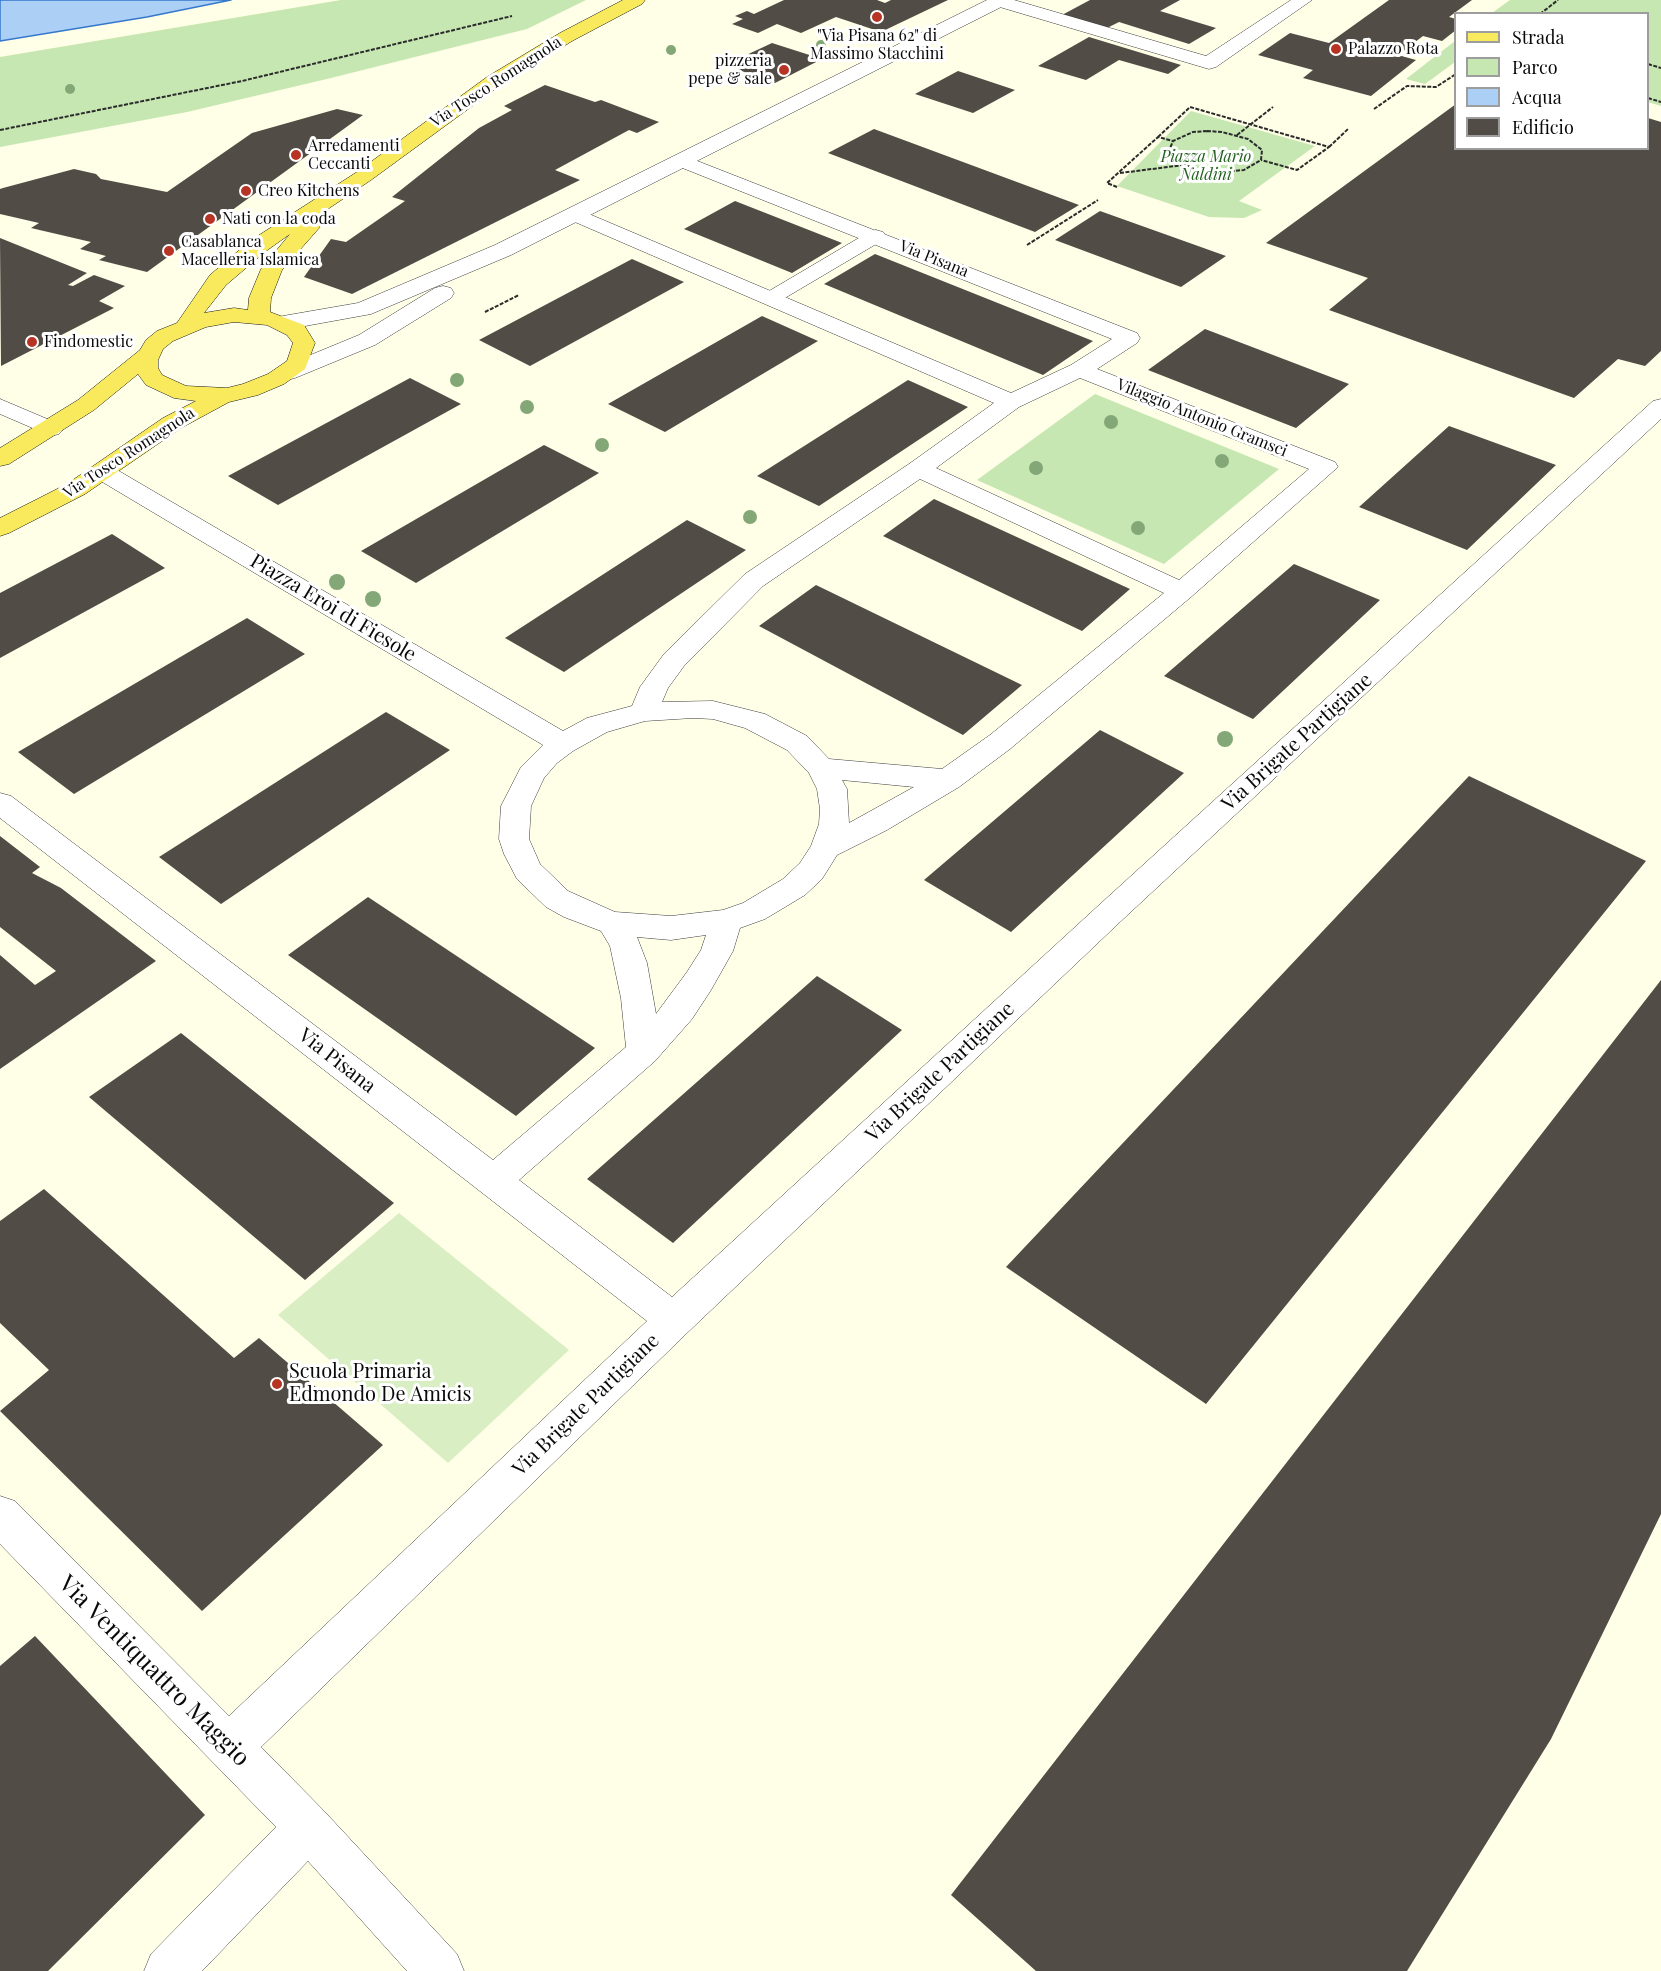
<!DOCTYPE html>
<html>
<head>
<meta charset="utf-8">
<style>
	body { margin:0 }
	#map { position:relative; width:1661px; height:1971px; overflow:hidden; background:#fffee6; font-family:"Playfair Display",serif }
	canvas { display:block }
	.legend { position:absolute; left:1454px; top:12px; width:195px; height:138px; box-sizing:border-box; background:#fff; border:2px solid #9d9d9d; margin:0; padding:8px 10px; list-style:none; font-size:18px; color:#090909 }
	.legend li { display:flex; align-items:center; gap:12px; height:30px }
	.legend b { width:30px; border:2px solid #9d9d9d }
</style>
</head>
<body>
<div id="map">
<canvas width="1661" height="1971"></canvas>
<ul class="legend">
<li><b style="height:8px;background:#f8e95d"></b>Strada</li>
<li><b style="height:16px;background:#c6e7b2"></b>Parco</li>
<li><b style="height:16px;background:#accff5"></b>Acqua</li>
<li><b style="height:16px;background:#524c46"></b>Edificio</li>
</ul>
</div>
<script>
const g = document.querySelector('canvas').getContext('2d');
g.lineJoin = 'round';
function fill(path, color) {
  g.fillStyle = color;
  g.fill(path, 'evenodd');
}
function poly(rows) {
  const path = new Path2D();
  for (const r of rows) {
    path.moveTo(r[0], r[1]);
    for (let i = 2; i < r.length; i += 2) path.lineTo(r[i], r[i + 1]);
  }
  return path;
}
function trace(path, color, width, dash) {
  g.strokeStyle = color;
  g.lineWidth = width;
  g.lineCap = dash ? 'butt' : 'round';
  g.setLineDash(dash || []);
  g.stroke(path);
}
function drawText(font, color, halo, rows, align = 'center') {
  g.font = font + ' "Playfair Display",serif';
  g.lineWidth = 6;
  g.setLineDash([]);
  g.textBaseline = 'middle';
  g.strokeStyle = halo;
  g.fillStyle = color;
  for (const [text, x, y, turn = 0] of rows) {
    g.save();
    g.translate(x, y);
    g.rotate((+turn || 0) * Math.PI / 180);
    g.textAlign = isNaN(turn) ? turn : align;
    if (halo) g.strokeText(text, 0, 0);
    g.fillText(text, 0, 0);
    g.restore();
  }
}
const green = poly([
	[341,0,586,0,527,29,331,78,187,112,0,147,0,57],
	[1510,0,1661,0,1661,106,1648,102,1648,14,1492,13],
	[1455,41,1455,62,1425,84,1406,79],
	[1191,111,1315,146,1239,201,1262,210,1244,218,1209,217,1117,186],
	[1095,394,1279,469,1164,564,977,480]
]);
const pitch = poly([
	[399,1213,569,1350,448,1463,278,1315]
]);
const water = poly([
	[0,0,231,0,147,17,0,41,0,0]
]);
const building = poly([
	[784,0,877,0,885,3,891,0,948,0,881,32,836,17,801,33,777,24,758,33,732,24,743,19,735,16,747,11,754,14],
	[1090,0,1180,0,1160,11,1216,28,1189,44,1119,22,1107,28,1062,15],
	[1389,0,1472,0,1449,17,1456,19,1456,30,1442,41,1423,36,1398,55,1416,60,1371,96,1303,78,1313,70,1258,55,1290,33,1329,43],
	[1089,37,1181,65,1168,74,1119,60,1086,80,1038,66],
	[772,43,822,59,775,83,725,65],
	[958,71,1015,90,973,113,915,94],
	[545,85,595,102,601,100,659,122,637,133,629,130,555,170,580,180,352,294,304,277,331,239,346,242,405,201,392,197,479,128,512,110,504,106],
	[1456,104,1456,148,1648,148,1648,118,1661,122,1661,351,1645,366,1618,359,1574,398,1329,310,1368,278,1266,243],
	[337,109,363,115,147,272,99,260,106,256,80,249,91,242,31,228,39,223,0,214,0,189,3,188,74,169,96,174,101,179,167,192,252,133],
	[874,129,1079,205,1035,232,828,153],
	[735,201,842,243,792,273,684,229],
	[1100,211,1226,256,1181,287,1055,240],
	[0,238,87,273,68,285,73,286,94,275,125,286,99,301,114,308,1,366],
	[875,254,1093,341,1043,375,824,284],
	[632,259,684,282,530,366,479,340],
	[762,316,818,341,665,432,608,404],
	[1205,329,1349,384,1296,428,1148,370],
	[410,378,461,404,278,505,228,476],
	[908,380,968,407,819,506,757,476],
	[1449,426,1556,465,1467,550,1359,507],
	[544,445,599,473,416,583,361,551],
	[934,499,1130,589,1082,631,883,536],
	[687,520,746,550,564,672,505,638],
	[112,534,165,568,0,658,0,593],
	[1294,564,1380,600,1253,719,1164,676],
	[816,585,1022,685,963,735,759,626],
	[247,618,305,654,74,794,18,752],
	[386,712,450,750,221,904,159,857],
	[1100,730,1184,773,1011,932,924,880],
	[1469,776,1646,861,1206,1404,1006,1267],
	[0,836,40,867,32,873,61,888,156,961,0,1069,0,955,35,985,56,971,0,927],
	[368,897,595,1048,516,1116,288,955],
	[817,976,902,1030,673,1243,587,1179],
	[1661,980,1661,1514,1551,1739,1407,1971,1036,1971,951,1895],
	[181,1033,394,1203,305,1280,89,1097],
	[44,1189,234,1358,259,1338,383,1445,202,1611,0,1411,49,1370,0,1323,0,1221],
	[35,1636,205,1815,48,1971,0,1971,0,1666]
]);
const path = poly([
	[1540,14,1558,0],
	[1648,64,1661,68],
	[1648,98,1661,102],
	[1374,109,1407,86,1436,87,1456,74],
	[0,130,242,81,512,16],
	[1207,131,1222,132,1248,139,1262,150,1261,160,1244,170,1220,172,1195,169,1176,161,1171,156,1169,151,1173,141,1193,132,1207,131],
	[1237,135,1273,107],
	[1158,137,1190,107,1329,147,1297,170,1261,160],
	[1329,147,1348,129],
	[1120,173,1184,165],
	[1117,187,1107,183,1158,137,1173,141],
	[1027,245,1098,200],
	[485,312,519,295]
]);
const service = poly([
	[876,230,883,232,886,236,883,240,778,302,771,304,764,302,760,298,764,294,869,232,876,230],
	[0,399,59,424,63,429,59,434,51,436,0,414,0,399]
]);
const minor = poly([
	[991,0,1014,0,1206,56,1291,0,1312,0,1216,67,1209,69,993,5,991,0],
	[682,155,1137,333,1140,338,1137,343,1097,369,1335,462,1338,467,1191,597,1010,749,959,787,887,830,837,855,822,879,805,895,765,919,740,928,733,951,711,990,692,1019,655,1061,519,1180,672,1297,1098,906,1653,401,1661,399,1661,419,1120,922,687,1333,261,1747,324,1811,457,1954,464,1971,407,1971,308,1861,202,1971,144,1971,151,1954,276,1827,0,1544,0,1496,15,1501,229,1716,647,1321,0,818,0,793,11,796,493,1160,626,1047,621,998,610,946,601,931,564,917,546,907,517,879,504,854,499,839,501,806,521,767,543,745,94,477,91,472,94,467,103,465,112,467,563,731,587,718,632,706,640,687,664,654,745,574,909,464,994,403,568,219,565,215,568,211,575,209,582,211,1011,393,1071,365,1112,339,675,165,672,161,675,157,682,155],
	[1080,378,1309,469,1179,580,936,468,1019,407,1080,378],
	[920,479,1164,593,990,735,942,769,829,759,807,736,765,714,713,701,662,702,668,688,684,666,763,586,920,479],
	[693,718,713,719,745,728,787,750,809,773,817,789,820,809,819,824,811,846,800,863,783,879,743,903,723,910,671,916,615,912,568,891,540,864,529,839,531,806,544,778,557,763,573,751,607,732,645,721,693,718],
	[842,780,914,787,849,823,847,789,842,780],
	[706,935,701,950,687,972,656,1014,647,963,637,937,671,940,706,935]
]);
const tertiary = poly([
	[987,0,1010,0,1007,4,511,255,371,314,283,330,275,328,272,323,275,318,283,316,358,303,495,245,987,0],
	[443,286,451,288,454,293,451,298,375,345,295,378,287,380,279,378,275,373,279,368,359,335,435,288,443,286]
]);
const primary = poly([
	[623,0,645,0,642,4,572,41,501,85,371,180,310,221,317,223,320,227,282,270,271,298,270,312,304,325,315,343,305,369,284,384,258,395,229,402,181,428,85,494,9,533,0,536,0,518,67,484,163,418,196,401,174,398,146,385,138,374,94,410,9,464,0,466,0,448,78,400,140,350,146,340,157,331,177,323,210,275,250,241,357,172,487,77,560,33,623,0],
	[290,234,261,269,249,298,248,310,234,308,204,313,226,285,266,251,290,234],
	[234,322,267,325,287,335,293,343,287,361,268,374,243,384,227,388,186,386,162,375,158,368,158,360,163,349,173,341,206,327,234,322]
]);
const trees = [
	[821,45,5],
	[671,50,5],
	[70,89,5],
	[457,380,7],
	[527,407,7],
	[1111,422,7],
	[602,445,7],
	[1222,461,7],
	[1036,468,7],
	[750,517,7],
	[1138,528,7],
	[337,582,8],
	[373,599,8],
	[1225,739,8]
];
const markers = [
	[877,17,6,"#b73324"],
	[1336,49,6,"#b73324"],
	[784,70,6,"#b73324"],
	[296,155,6,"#b73324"],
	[246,191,6,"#b73324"],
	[210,219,6,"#b73324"],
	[169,251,6,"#b73324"],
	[32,342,6,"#b73324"],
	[277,1384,6,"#b73324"]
];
const farPoinames = [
	["\"Via Pisana 62\" di",877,36,"center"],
	["Massimo Stacchini",877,54,"center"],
	["Palazzo Rota",1348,49],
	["pizzeria",772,61,"right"],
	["pepe & sale",772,79,"right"],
	["Arredamenti",308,146],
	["Ceccanti",308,164],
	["Creo Kitchens",258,191],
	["Nati con la coda",222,219],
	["Casablanca",181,242],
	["Macelleria Islamica",181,260],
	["Findomestic",44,342]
];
const farStreetnames = [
	["Via Tosco Romagnola",496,82,-33],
	["Via Pisana",934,259,22],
	["Vilaggio Antonio Gramsci",1202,418,22],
	["Via Tosco Romagnola",129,453,-33]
];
const farParknames = [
	["Piazza Mario",1206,157],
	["Naldini",1206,175]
];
const streetNames = [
	["Piazza Eroi di Fiesole",333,608,31],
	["Via Brigate Partigiane",1297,742,-42],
	["Via Pisana",337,1061,38],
	["Via Brigate Partigiane",940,1072,-43],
	["Via Brigate Partigiane",586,1405,-44]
];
const poiNames = [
	["Scuola Primaria",289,1372],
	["Edmondo De Amicis",289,1395]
];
const nearStreetnames = [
	["Via Ventiquattro Maggio",154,1671,45]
];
fill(green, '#c6e7b2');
fill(pitch, '#d9efc3');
fill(water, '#accff5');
trace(water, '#3378cc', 1.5);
fill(building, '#524c46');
trace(service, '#3c3c3c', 1);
trace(minor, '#3c3c3c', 1);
trace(tertiary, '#3c3c3c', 1);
trace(primary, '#1a1a1a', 1);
trace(path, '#2b2b2b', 2, [4, 1.5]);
fill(service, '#fff');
fill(minor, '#fff');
fill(tertiary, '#fff');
fill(primary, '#f8e95d');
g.fillStyle = '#84a777';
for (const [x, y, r] of trees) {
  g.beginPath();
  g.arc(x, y, r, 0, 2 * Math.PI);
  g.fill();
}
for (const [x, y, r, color] of markers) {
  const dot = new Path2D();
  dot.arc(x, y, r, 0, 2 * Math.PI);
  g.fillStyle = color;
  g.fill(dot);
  trace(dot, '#fff', 2);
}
drawText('16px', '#090909', '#fff', farPoinames, 'left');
drawText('16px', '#090909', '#fff', farStreetnames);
drawText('italic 16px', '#205f1c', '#fff', farParknames);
drawText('20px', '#090909', '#fff', streetNames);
drawText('20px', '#090909', '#fff', poiNames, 'left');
drawText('24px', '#090909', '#fff', nearStreetnames);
</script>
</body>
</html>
